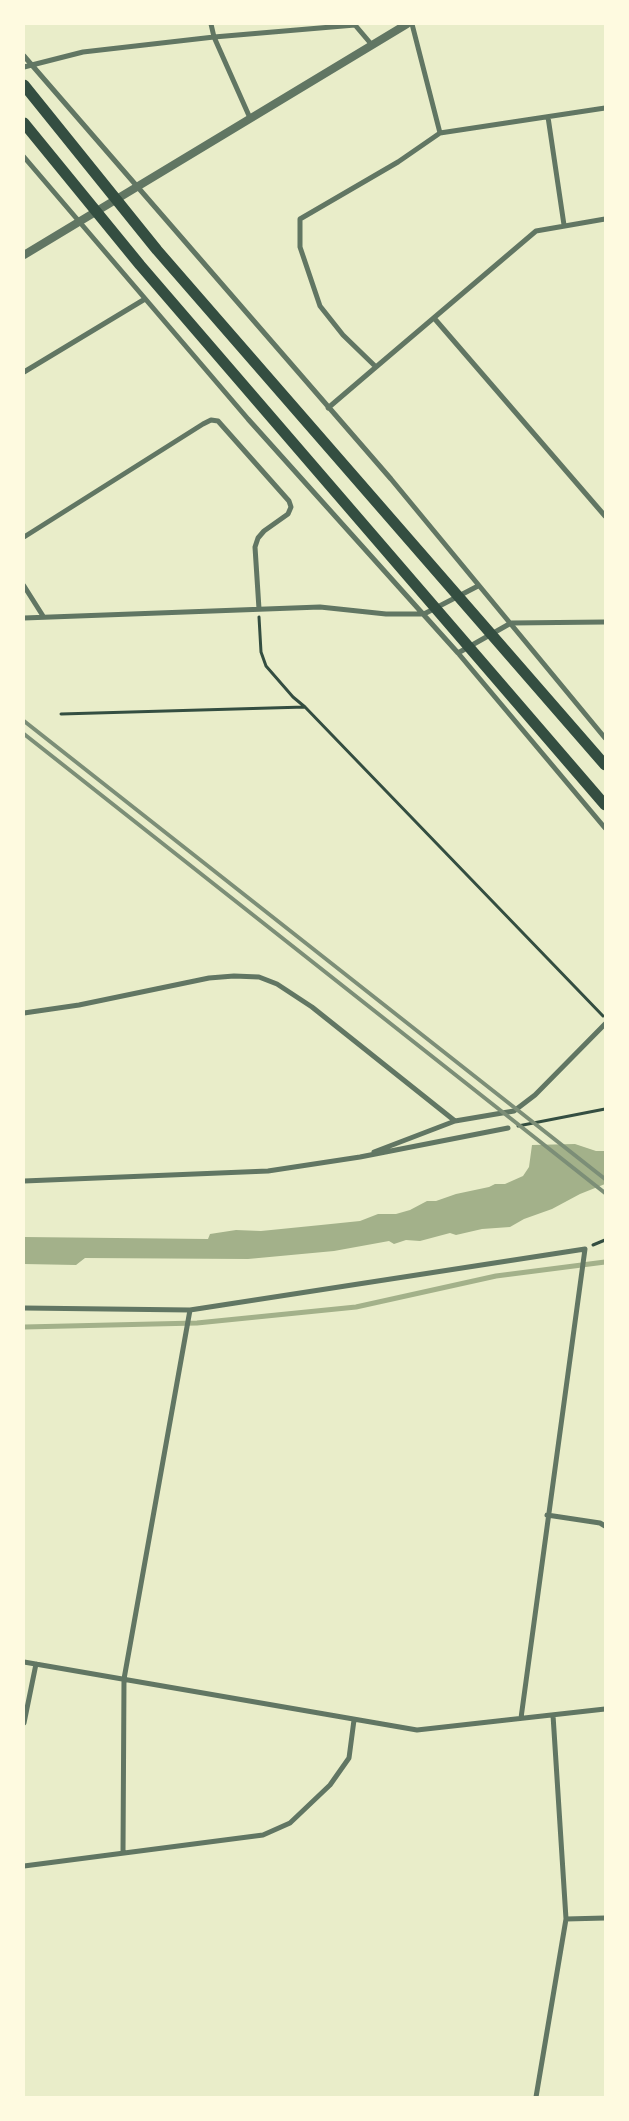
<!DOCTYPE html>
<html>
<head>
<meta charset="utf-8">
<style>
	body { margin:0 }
	#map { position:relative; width:629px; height:2121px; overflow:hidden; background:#e9edc9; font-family:Figtree,sans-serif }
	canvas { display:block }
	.frame { position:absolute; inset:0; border:25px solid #fefae0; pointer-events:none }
</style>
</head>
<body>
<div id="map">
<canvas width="629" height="2121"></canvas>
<div class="frame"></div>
</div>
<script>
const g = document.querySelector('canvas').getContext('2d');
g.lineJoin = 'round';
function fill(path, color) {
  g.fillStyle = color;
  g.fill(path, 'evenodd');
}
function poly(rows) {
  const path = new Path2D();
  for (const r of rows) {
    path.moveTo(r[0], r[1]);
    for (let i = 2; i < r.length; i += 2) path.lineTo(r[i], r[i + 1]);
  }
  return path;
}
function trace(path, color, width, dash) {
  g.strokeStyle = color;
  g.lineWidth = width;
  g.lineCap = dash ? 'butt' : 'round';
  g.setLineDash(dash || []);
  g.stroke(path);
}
const water = poly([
	[575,1144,596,1151,605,1151,605,1184,580,1194,552,1209,524,1219,510,1227,482,1229,456,1235,450,1233,420,1241,406,1240,394,1244,389,1241,334,1251,248,1259,85,1258,76,1265,24,1264,24,1237,208,1239,210,1234,236,1230,261,1231,321,1225,360,1221,378,1214,396,1214,410,1210,427,1201,436,1201,456,1194,489,1187,495,1184,505,1184,523,1176,529,1167,532,1145]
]);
const stream = poly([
	[24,1327,197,1323,356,1307,496,1276,605,1262]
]);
const path = poly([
	[259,617,261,652,266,666,293,697,305,707,603,1016],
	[61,714,305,707],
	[518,1126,605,1109],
	[593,1245,605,1240]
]);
const minor = poly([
	[211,24,214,37,250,118],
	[412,24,440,133],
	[24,56,391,479,605,738],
	[24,67,83,52,214,37,355,25,372,45],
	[548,117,564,225],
	[24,157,248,419,458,653,605,828],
	[434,318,605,516],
	[376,367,536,231,605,219],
	[24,372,145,299],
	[328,408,376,367,343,335,320,306,300,247,300,219,398,162,440,133,605,108],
	[24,537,203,424,211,420,218,421,289,501,291,507,288,514,264,531,258,538,255,547,259,609],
	[24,586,43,616],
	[24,618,320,607,386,614,424,614,478,586],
	[458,653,511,623,605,622],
	[24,1013,79,1005,209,978,234,976,259,977,277,984,312,1007,455,1121,514,1111,535,1095,605,1024],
	[374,1152,455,1121],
	[24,1181,268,1171,360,1157,508,1128],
	[24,1308,190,1310,585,1249,521,1718],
	[547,1515,600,1523,605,1526],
	[24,1662,417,1730,605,1709],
	[24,1723,36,1664],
	[123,1852,124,1679,190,1310],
	[24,1866,263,1835,290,1823,330,1785,349,1758,354,1720],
	[566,1919,605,1918],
	[536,2097,566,1919,553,1715]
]);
const tertiary = poly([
	[24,255,407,24]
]);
const trunk = poly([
	[24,85,157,250,605,765],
	[24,123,140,265,605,805]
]);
const rail = poly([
	[24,721,605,1179],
	[24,734,605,1193]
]);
fill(water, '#a3b18a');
trace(stream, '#a3b18a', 5);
trace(path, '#344e41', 3);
trace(minor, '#617663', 5);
trace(tertiary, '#617663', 8);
trace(trunk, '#344e41', 11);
trace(rail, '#7c8e77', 4);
</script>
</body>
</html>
